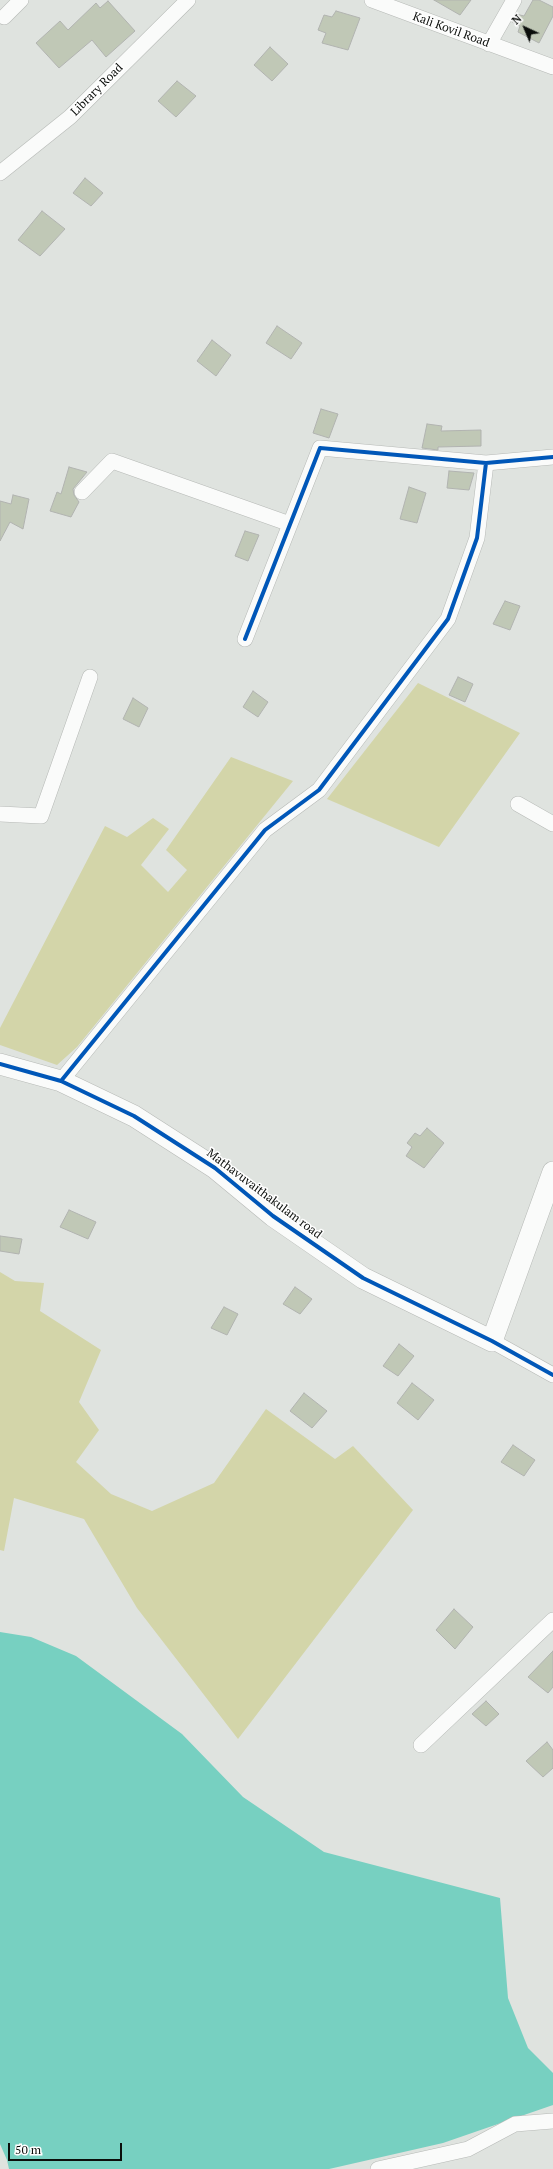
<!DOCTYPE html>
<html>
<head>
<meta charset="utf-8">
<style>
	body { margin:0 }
	#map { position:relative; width:553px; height:2169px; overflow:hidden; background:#dfe3df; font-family:"PT Serif",serif }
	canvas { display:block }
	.north { position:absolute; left:505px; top:8px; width:40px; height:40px; -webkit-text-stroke:3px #fff; paint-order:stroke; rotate:316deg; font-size:11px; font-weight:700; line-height:16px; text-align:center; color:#0b0e0b }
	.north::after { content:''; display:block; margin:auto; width:14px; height:18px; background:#0b0e0b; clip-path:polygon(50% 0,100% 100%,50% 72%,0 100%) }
	.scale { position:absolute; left:8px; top:2143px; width:114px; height:18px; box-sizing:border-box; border:2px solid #0b0e0b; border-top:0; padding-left:5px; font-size:12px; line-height:14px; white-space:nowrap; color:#0b0e0b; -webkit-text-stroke:3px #fff; paint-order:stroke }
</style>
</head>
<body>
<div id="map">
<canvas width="553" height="2169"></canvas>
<div class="north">N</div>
<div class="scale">50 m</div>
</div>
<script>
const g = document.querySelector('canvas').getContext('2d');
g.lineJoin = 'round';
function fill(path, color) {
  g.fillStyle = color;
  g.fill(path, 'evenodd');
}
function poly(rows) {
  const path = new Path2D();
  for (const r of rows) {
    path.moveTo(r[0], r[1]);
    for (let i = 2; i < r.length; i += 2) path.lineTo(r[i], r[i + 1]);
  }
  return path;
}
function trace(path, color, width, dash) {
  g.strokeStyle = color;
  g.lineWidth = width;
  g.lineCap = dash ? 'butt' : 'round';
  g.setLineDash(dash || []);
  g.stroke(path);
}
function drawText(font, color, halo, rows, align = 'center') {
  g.font = font + ' "PT Serif",serif';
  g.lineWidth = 3;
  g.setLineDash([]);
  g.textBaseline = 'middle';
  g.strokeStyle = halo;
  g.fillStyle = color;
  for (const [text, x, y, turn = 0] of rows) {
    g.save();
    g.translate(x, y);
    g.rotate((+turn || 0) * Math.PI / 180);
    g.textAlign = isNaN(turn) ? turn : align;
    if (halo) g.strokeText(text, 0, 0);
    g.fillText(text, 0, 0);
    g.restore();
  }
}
const green = poly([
	[418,683,520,733,439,847,327,799],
	[231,757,293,781,77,1047,57,1065,0,1045,0,1028,105,826,127,837,153,818,169,829,141,865,168,892,187,870,166,850],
	[0,1272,15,1281,44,1283,40,1311,101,1350,79,1402,99,1430,76,1462,111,1494,152,1511,214,1483,266,1409,335,1459,353,1446,413,1510,238,1739,137,1608,84,1519,14,1498,4,1551,0,1550]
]);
const water = poly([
	[0,1632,31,1637,76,1656,182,1734,243,1797,324,1852,500,1898,508,1998,528,2048,553,2073,553,2105,443,2143,329,2169,9,2169,7,2160,0,2144]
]);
const building = poly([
	[434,0,471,0,460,15,434,0],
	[533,0,539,0,553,7,553,16,539,43,518,32,520,26,512,22,516,14,524,16,533,0],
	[108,1,135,31,106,57,92,40,59,68,36,43,60,21,68,30,96,3,100,8,108,1],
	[336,11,360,18,348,50,322,43,326,33,318,30,324,15,332,17,336,11],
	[270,47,288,64,272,81,254,65,270,47],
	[177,81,196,96,176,117,158,101,177,81],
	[85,178,103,193,91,206,73,193,85,178],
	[42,211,65,229,40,256,18,240,42,211],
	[277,326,302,343,291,359,266,343,277,326],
	[212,340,231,355,216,376,197,361,212,340],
	[321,409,338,414,329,438,313,433,321,409],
	[427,424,442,426,441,431,481,430,481,446,438,447,438,450,422,448,427,424],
	[69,467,87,472,73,489,74,495,79,502,71,517,50,511,57,492,61,494,69,467],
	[449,471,474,473,469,490,447,488,449,471],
	[409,487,426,493,417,523,400,519,409,487],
	[13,495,29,499,23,529,10,522,0,541,0,501,11,504,13,495],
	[245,531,259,535,248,561,235,556,245,531],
	[505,601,520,606,510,630,493,624,505,601],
	[458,677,473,684,465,702,449,695,458,677],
	[253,691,268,702,258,717,243,707,253,691],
	[133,698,148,708,139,727,123,719,133,698],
	[427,1128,444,1143,424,1168,406,1156,412,1147,407,1143,415,1133,420,1136,427,1128],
	[69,1210,96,1222,88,1239,60,1227,69,1210],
	[0,1236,22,1239,19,1254,0,1251,0,1236],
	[295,1287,312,1299,300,1314,283,1304,295,1287],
	[224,1307,238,1314,227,1335,211,1328,224,1307],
	[399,1344,414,1356,398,1376,383,1366,399,1344],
	[412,1383,434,1400,418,1420,397,1403,412,1383],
	[304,1393,327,1411,312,1428,290,1411,304,1393],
	[513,1445,535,1460,524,1476,501,1462,513,1445],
	[454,1609,473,1627,455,1649,436,1630,454,1609],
	[553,1651,553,1687,548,1693,528,1677,553,1651],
	[486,1701,499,1714,486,1726,472,1714,486,1701],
	[547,1742,553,1750,553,1768,543,1777,526,1761,547,1742]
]);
const street = poly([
	[372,0,553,67],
	[4,17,21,0],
	[489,44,514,0],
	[0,173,70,117,188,0],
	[82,492,112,461,290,524],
	[245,639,320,448,486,463],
	[518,804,553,824],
	[0,814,41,816,90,677],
	[61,1081,265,830,319,790,448,619,477,538,486,463,553,457],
	[492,1341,553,1375],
	[421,1745,553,1620],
	[378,2169,468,2149,515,2124,553,2121]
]);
const secondary = poly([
	[0,1064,61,1081,134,1116,215,1168,273,1216,363,1278,492,1341,553,1172]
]);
const cycleway = poly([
	[245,639,320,448,486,463],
	[0,1064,61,1081,134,1116,215,1168,273,1216,363,1278,492,1341,553,1375],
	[61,1081,265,830,319,790,448,619,477,538,486,463,553,457]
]);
const streetNames = [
	["Kali Kovil Road",451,30,20],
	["Library Road",97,90,-45],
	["Mathavuvaithakulam road",264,1194,37]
];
fill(green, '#d3d5a9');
fill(water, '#77d0c1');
fill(building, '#c0c8b6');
trace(building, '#b1b3b0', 1);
trace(street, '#b6b9b6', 16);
trace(secondary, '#b6b9b6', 22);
trace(street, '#fafbfa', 15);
trace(secondary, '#fafbfa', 21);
trace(cycleway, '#0057b8', 4);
drawText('12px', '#0b0e0b', '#fff', streetNames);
</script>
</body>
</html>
